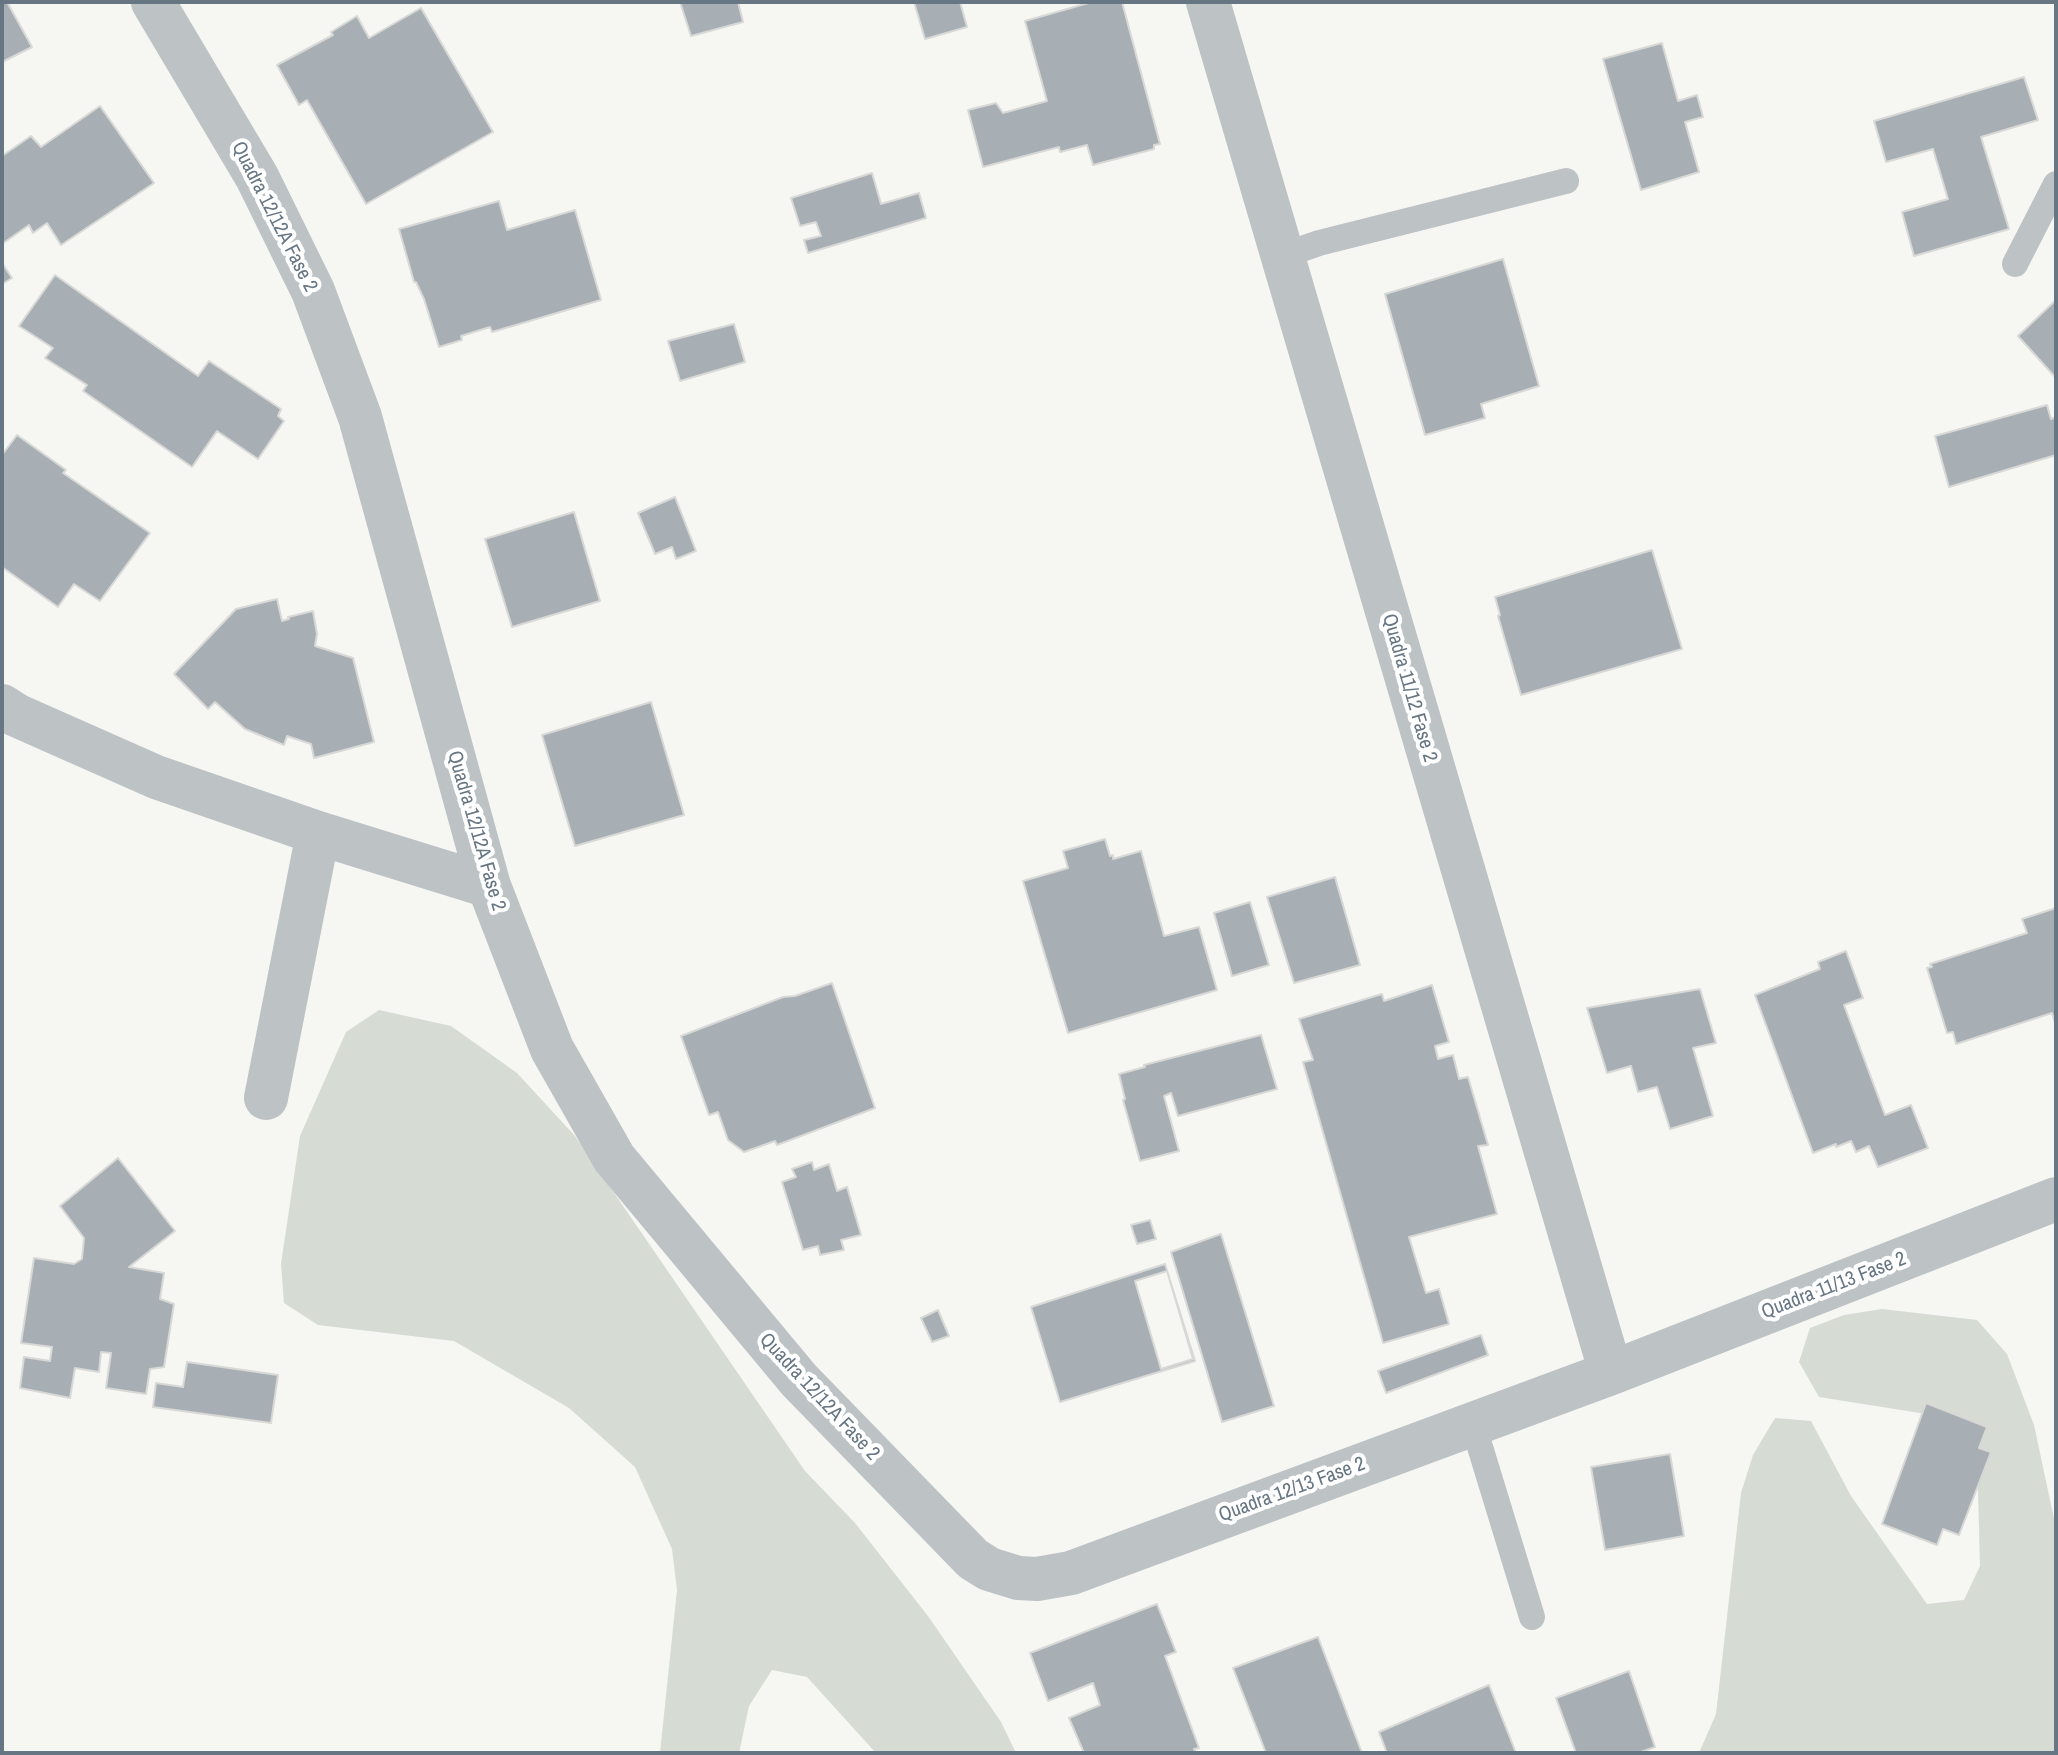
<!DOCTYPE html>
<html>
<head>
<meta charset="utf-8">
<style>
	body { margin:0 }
	#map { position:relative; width:2058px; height:1755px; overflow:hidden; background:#f6f6f3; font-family:"Archivo Narrow",sans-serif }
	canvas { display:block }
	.frame { position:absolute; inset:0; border:4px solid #677683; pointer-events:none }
</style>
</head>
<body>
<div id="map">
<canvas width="2058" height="1755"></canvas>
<div class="frame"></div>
</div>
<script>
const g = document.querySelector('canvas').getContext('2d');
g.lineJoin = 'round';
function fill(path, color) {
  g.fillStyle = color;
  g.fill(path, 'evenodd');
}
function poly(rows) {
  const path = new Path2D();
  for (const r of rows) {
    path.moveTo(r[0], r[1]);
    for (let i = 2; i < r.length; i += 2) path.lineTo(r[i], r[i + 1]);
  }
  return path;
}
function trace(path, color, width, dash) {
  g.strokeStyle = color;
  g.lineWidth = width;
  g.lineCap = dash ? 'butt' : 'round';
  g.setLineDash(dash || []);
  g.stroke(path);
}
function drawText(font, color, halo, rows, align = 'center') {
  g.font = font + ' "Archivo Narrow",sans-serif';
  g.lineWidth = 8;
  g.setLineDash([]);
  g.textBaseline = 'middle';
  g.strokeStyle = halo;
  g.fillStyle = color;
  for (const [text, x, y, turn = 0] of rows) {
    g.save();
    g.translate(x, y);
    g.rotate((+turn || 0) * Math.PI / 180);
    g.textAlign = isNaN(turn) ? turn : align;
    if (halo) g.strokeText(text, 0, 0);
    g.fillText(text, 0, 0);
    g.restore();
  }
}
const green = poly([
	[379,1010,451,1026,517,1073,575,1136,805,1471,855,1523,928,1616,1001,1722,1016,1753,876,1753,807,1677,772,1670,749,1706,739,1753,660,1753,677,1590,672,1549,635,1467,569,1408,454,1341,318,1325,284,1303,281,1264,300,1136,346,1032],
	[1882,1309,1977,1320,2007,1354,2034,1425,2056,1528,2056,1753,1699,1753,1716,1714,1741,1493,1753,1455,1775,1418,1811,1421,1851,1496,1927,1604,1964,1600,1980,1566,1978,1490,1945,1417,1819,1397,1799,1362,1810,1328,1844,1315]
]);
const building = poly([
	[2,2,7,2,32,47,2,62,2,2],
	[680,2,738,2,743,22,691,36,680,2],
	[914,2,960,2,967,27,925,39,914,2],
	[1092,2,1122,2,1160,144,1154,145,1154,149,1093,165,1087,145,1060,152,1059,147,983,167,968,110,996,103,1003,113,1047,101,1025,21,1092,2],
	[421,8,493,132,366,204,307,100,299,105,277,65,333,35,331,32,357,16,369,38,421,8],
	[1662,43,1678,101,1697,95,1703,117,1685,122,1699,172,1641,190,1603,59,1662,43],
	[2024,77,2038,120,1981,137,2009,229,1914,256,1902,212,1948,199,1933,149,1886,162,1874,121,2024,77],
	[100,106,154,183,61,245,47,223,33,233,29,225,2,244,2,156,31,136,41,147,100,106],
	[872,173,881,204,919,193,926,218,808,253,804,240,821,236,816,222,800,226,791,198,872,173],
	[499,201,507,230,575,210,601,300,492,332,490,327,461,336,462,340,439,347,424,299,416,282,414,282,399,229,499,201],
	[1503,259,1539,386,1481,404,1485,418,1425,435,1385,294,1503,259],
	[2,263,12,278,2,284,2,263],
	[55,275,198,376,209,361,281,409,278,416,284,421,258,459,217,431,192,467,83,391,87,385,45,358,53,348,19,326,55,275],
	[2056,300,2056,378,2018,336,2056,300],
	[734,324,745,362,680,381,668,341,734,324],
	[2047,405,2051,419,2056,417,2056,455,1949,487,1935,436,2047,405],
	[17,435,66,470,63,473,150,533,100,601,74,584,58,607,2,567,2,455,17,435],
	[675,497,696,551,676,559,672,547,655,554,638,513,675,497],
	[574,512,600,601,512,627,485,539,574,512],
	[1652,550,1682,649,1521,695,1498,616,1500,615,1495,597,1652,550],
	[277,599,282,621,289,619,288,617,313,611,317,634,315,646,353,658,374,742,314,758,311,744,287,736,284,745,245,729,215,702,208,709,174,674,236,609,277,599],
	[651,702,684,815,575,846,542,735,651,702],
	[1105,839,1110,856,1113,855,1113,859,1141,851,1164,936,1199,927,1217,990,1068,1033,1023,881,1068,868,1063,851,1105,839],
	[1335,877,1360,965,1294,983,1267,897,1335,877],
	[1250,902,1269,965,1232,976,1214,913,1250,902],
	[2056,908,2056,1026,2052,1013,1956,1044,1953,1032,1947,1033,1927,968,1932,967,1930,964,2027,933,2022,919,2056,908],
	[1846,951,1863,998,1844,1005,1885,1115,1911,1105,1928,1148,1878,1167,1869,1146,1856,1152,1851,1141,1836,1147,1836,1144,1813,1153,1755,995,1820,969,1818,962,1846,951],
	[832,983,875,1108,777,1145,775,1141,744,1152,728,1140,718,1112,709,1115,681,1036,783,997,795,996,832,983],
	[1432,985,1449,1042,1435,1046,1438,1059,1453,1055,1459,1079,1468,1077,1488,1145,1478,1146,1497,1214,1409,1237,1426,1293,1439,1289,1449,1324,1383,1343,1303,1062,1313,1060,1299,1019,1382,994,1384,1001,1432,985],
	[1700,989,1716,1043,1693,1048,1713,1116,1670,1129,1657,1087,1638,1092,1631,1066,1607,1073,1587,1008,1700,989],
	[1261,1035,1277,1089,1178,1116,1171,1093,1164,1096,1179,1151,1140,1161,1123,1100,1125,1099,1119,1074,1145,1067,1144,1065,1261,1035],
	[118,1158,175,1231,129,1267,164,1273,160,1299,174,1304,164,1367,150,1369,146,1394,106,1388,111,1353,101,1352,99,1372,75,1368,70,1398,20,1388,24,1357,50,1361,52,1347,21,1343,34,1258,74,1264,82,1259,84,1238,60,1206,118,1158],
	[812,1162,814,1170,829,1164,837,1191,847,1187,861,1235,841,1240,844,1250,820,1255,818,1246,803,1250,782,1182,796,1177,792,1169,812,1162],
	[1150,1220,1156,1239,1137,1244,1131,1225,1150,1220],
	[1221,1234,1274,1406,1222,1422,1171,1252,1221,1234],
	[1165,1264,1195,1361,1060,1402,1031,1307,1165,1264],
	[1167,1271,1193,1359,1161,1369,1135,1281,1167,1271],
	[938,1310,949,1336,932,1342,921,1318,938,1310],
	[1481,1335,1488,1355,1386,1393,1378,1371,1481,1335],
	[187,1362,278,1375,271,1423,153,1407,156,1383,183,1387,187,1362],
	[1926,1403,1987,1427,1979,1448,1991,1452,1959,1535,1943,1529,1937,1545,1882,1524,1926,1403],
	[1670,1454,1684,1536,1605,1550,1591,1467,1670,1454],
	[1157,1604,1176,1652,1165,1656,1199,1748,1194,1749,1196,1753,1084,1753,1069,1718,1100,1705,1093,1683,1048,1701,1030,1653,1157,1604],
	[1318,1637,1362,1753,1266,1753,1233,1668,1318,1637],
	[1629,1671,1655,1747,1638,1753,1576,1753,1556,1698,1629,1671],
	[1489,1685,1516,1753,1387,1753,1379,1732,1489,1685]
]);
const service = poly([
	[1282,256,1319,243,1566,181],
	[2015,264,2056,184],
	[1473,1424,1532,1617]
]);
const minor = poly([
	[153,2,257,177,313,291,360,417,489,886,552,1049,614,1158,799,1380,973,1559,989,1569,1018,1578,1037,1579,1071,1573,1611,1373,2056,1199],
	[1208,2,1611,1373],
	[2,706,16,715,156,777,318,833,489,886],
	[266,1098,318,833]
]);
const streetNames = [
	["Quadra 12/12A Fase 2",274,217,63],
	["Quadra 11/12 Fase 2",1409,688,74],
	["Quadra 12/12A Fase 2",476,831,74],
	["Quadra 11/13 Fase 2",1834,1286,-21],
	["Quadra 12/12A Fase 2",819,1397,47],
	["Quadra 12/13 Fase 2",1292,1490,-20]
];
fill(green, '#d6dbd3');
fill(building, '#a7afb4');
trace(building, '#d8d8d6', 2);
trace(service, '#bdc2c5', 26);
trace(minor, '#bdc2c5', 44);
drawText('20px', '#677683', '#fff', streetNames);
</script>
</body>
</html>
